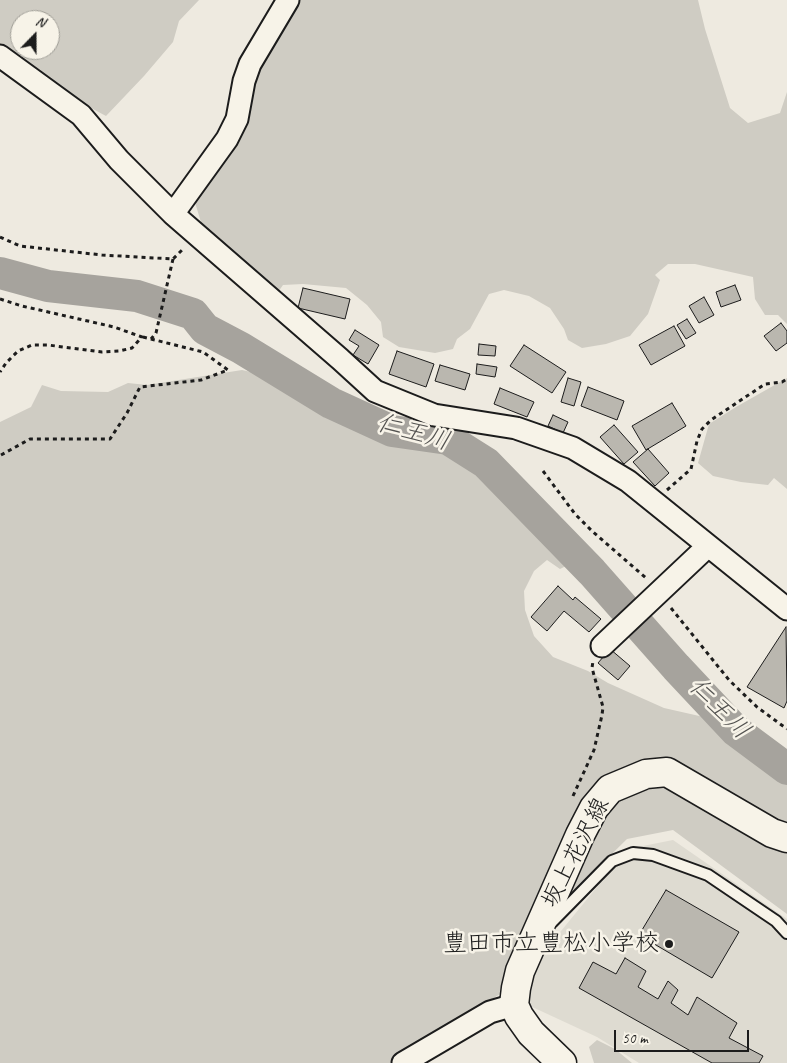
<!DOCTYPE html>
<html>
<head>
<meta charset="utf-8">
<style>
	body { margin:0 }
	#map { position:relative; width:787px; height:1063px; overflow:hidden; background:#eeeae0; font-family:Caveat,sans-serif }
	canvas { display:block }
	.north { position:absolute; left:10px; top:10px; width:50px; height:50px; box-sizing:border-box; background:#f7f3e8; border:1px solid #9f9d96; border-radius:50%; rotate:22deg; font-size:14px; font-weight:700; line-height:20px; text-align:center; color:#1c1c1c }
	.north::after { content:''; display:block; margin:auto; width:18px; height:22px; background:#1c1c1c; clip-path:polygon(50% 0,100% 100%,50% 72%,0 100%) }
	.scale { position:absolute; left:614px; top:1030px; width:135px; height:22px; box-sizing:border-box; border:2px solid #1c1c1c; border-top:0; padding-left:6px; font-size:15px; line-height:18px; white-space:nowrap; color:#1c1c1c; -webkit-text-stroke:4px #f7f3e8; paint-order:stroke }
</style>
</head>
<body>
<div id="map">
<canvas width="787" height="1063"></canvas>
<div class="north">N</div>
<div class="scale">50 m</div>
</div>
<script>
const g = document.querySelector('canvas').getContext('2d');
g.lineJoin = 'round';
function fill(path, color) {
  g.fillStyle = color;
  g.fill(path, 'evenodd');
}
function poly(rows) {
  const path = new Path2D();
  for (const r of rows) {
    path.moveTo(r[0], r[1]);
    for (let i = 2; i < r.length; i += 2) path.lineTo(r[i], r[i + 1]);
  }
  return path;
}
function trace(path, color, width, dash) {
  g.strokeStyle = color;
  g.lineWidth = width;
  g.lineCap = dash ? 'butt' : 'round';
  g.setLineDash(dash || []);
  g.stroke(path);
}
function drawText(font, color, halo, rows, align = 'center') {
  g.font = font + ' Caveat,"Klee One",sans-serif';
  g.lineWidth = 5;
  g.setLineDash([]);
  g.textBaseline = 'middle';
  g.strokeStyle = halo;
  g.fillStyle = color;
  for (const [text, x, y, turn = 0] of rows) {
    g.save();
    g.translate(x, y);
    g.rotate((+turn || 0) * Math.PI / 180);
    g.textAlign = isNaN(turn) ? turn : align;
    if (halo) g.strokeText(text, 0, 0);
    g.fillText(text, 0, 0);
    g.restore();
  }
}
const built = poly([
	[673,840,787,919,787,1063,639,1063,597,1037,528,1005,530,969,628,849]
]);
const green = poly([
	[0,0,199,0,179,21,173,42,144,76,106,116,91,108,0,49],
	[20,20,50,20,50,50,20,50],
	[295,0,698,0,705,29,730,108,748,123,780,113,787,92,787,324,778,315,765,315,755,299,753,277,695,264,668,264,655,275,660,280,648,314,630,336,606,344,582,348,568,340,564,329,550,308,529,296,504,290,489,294,470,329,457,339,453,349,435,353,399,347,383,337,381,322,367,305,346,288,303,284,283,285,269,305,203,229,194,199,255,72],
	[242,370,282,379,332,410,398,442,442,448,480,471,557,546,568,565,560,569,547,560,534,571,524,591,525,610,534,636,553,657,588,671,608,683,664,708,717,720,757,760,787,776,787,828,672,763,616,773,514,961,500,994,469,1014,394,1057,390,1063,0,1063,0,422,31,407,42,385,61,391,108,392,128,383,147,385],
	[787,378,787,489,774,478,768,485,741,482,713,476,698,463,709,424,736,407],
	[657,785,677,789,787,847,787,914,673,830,627,839,553,912,595,826,621,797],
	[597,1040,615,1049,632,1063,594,1063,589,1047]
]);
const river = poly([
	[0,273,48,286,137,296,193,314,205,329,241,348,331,403,392,431,448,439,486,463,592,572,676,667,736,731,787,769]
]);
const building = poly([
	[735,285,741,300,721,307,716,292,735,285],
	[303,288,350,299,345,319,298,308,303,288],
	[704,297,714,315,699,323,689,306,704,297],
	[687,319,696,333,686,339,677,325,687,319],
	[781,323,787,331,787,343,776,351,764,336,781,323],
	[674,326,685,346,651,365,639,345,674,326],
	[355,330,379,345,368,364,353,355,359,346,349,340,355,330],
	[479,344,496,346,495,356,478,355,479,344],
	[524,345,566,372,552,393,510,366,524,345],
	[397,351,434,364,426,387,389,374,397,351],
	[477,364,497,367,495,377,476,374,477,364],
	[440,365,470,374,465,390,435,381,440,365],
	[568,378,581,382,574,406,561,402,568,378],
	[588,387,624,401,617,420,581,406,588,387],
	[500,388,534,402,527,417,494,404,500,388],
	[672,403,686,426,646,450,632,426,672,403],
	[553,415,568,422,563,433,548,426,553,415],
	[614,425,638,452,624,464,600,437,614,425],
	[648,449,669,473,655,486,633,462,648,449],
	[558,586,573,600,575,597,601,619,589,632,564,611,547,631,531,617,558,586],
	[786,627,787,701,784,708,747,687,786,627],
	[610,649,630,666,618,680,598,663,610,649],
	[666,890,739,932,712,978,639,935,666,890],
	[625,958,646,971,638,987,658,999,668,981,678,990,671,1003,688,1015,697,997,737,1023,729,1038,763,1056,759,1063,712,1063,579,988,593,962,616,974,625,958]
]);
const path = poly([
	[0,237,20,246,102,255,173,259,184,248],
	[0,299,22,306,114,327,142,337,132,348,119,351,102,352,48,345,32,345,18,351,6,363,0,372],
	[143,337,151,339,156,333,173,259],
	[1,455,30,439,110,439,127,413,140,387,201,380,228,370,203,352,151,339],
	[543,471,575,514,592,531,646,578],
	[667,490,691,469,697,441,702,429,711,420,765,384,782,382,787,379],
	[671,608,729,680,757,707,787,729],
	[573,796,594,750,602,715,603,707,592,668,593,661]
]);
const service = poly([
	[552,922,612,861,633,853,653,855,708,875,776,921,787,933]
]);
const minor = poly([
	[0,56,81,115,119,160,173,214,340,359,375,391,434,415,516,428,573,448,628,481,787,609],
	[173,214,227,139,237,119,244,81,250,64,288,0],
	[602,646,708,546],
	[403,1063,490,1012,514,1005]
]);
const secondary = poly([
	[562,1063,531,1033,519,1016,514,1005,516,988,520,971,580,835,594,808,610,789,646,774,667,772,772,833,787,838]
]);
const markers = [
	[669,944,5,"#1c1c1c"]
];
const streetNames = [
	["坂上花沢線",576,853,-63]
];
const poiNames = [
	["豊田市立豊松小学校",659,944]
];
const waterNames = [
	["仁王川",413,433,16],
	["仁王川",719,709,45]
];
fill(built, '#dedbd1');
fill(green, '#cfccc3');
trace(river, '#a6a39d', 32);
fill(building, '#bab7af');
trace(building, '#1c1c1c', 1);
trace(service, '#1c1c1c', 14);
trace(minor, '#1c1c1c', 25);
trace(secondary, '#1c1c1c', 31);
trace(path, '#1c1c1c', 3, [4, 4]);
trace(service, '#f7f3e8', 10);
trace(minor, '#f7f3e8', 21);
trace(secondary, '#f7f3e8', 28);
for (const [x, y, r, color] of markers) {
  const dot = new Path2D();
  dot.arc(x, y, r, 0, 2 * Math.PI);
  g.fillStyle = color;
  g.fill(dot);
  trace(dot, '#f7f3e8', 2);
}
drawText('24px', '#1c1c1c', '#f7f3e8', streetNames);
drawText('24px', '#1c1c1c', '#f7f3e8', poiNames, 'right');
drawText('italic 25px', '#535250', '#f7f3e8', waterNames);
</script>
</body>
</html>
